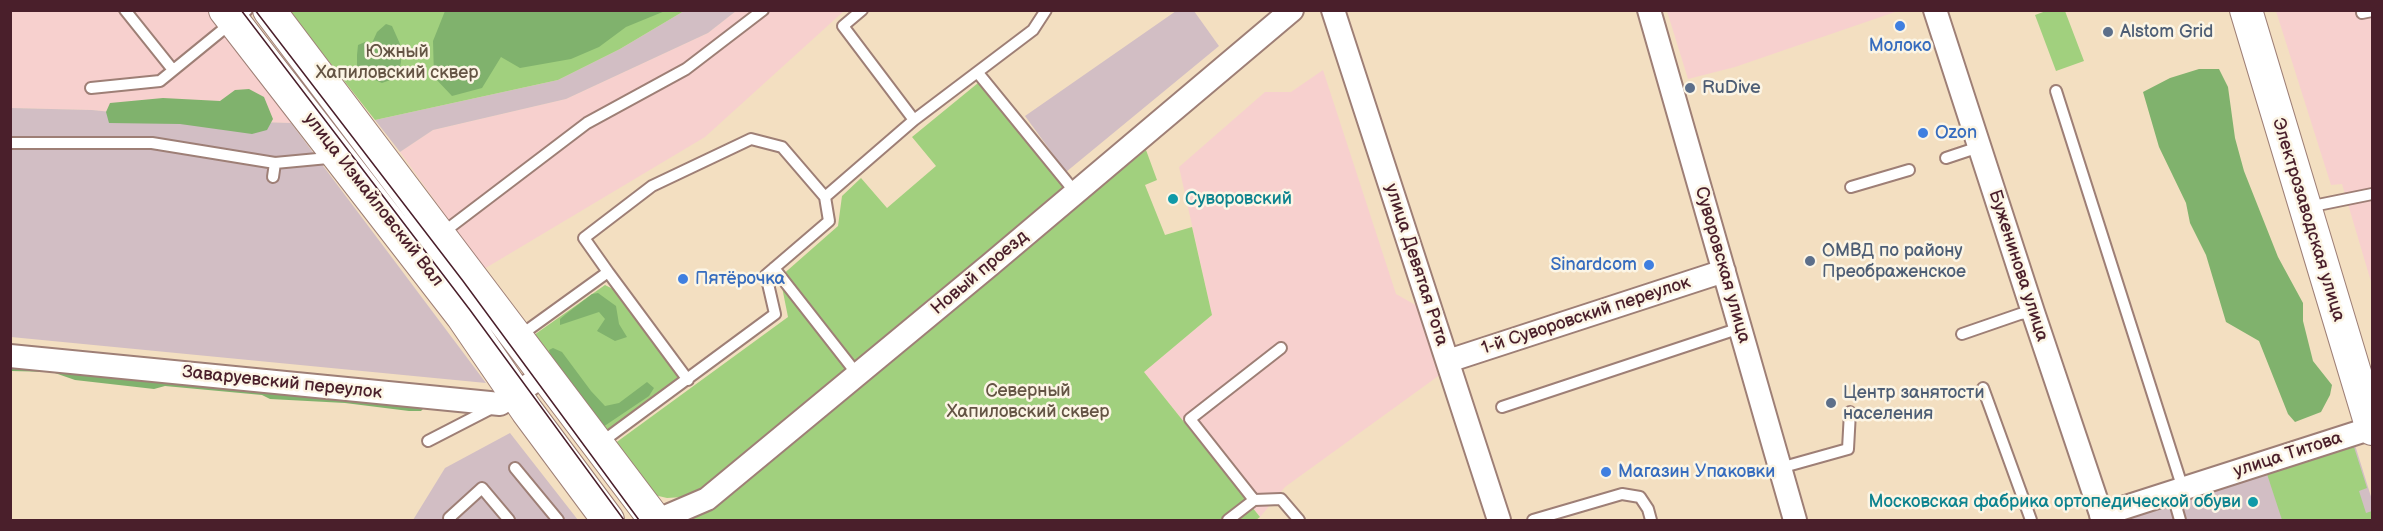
<!DOCTYPE html>
<html>
<head>
<meta charset="utf-8">
<style>
	body { margin:0 }
	#map { position:relative; width:2383px; height:531px; overflow:hidden; background:#f3dfc1; font-family:"Balsamiq Sans",sans-serif }
	canvas { display:block }
	.frame { position:absolute; inset:0; border:12px solid #4a1f2b; pointer-events:none }
</style>
</head>
<body>
<div id="map">
<canvas width="2383" height="531"></canvas>
<div class="frame"></div>
</div>
<script>
const g = document.querySelector('canvas').getContext('2d');
g.lineJoin = 'round';
function fill(path, color) {
  g.fillStyle = color;
  g.fill(path, 'evenodd');
}
function poly(rows) {
  const path = new Path2D();
  for (const r of rows) {
    path.moveTo(r[0], r[1]);
    for (let i = 2; i < r.length; i += 2) path.lineTo(r[i], r[i + 1]);
  }
  return path;
}
function trace(path, color, width, dash) {
  g.strokeStyle = color;
  g.lineWidth = width;
  g.lineCap = dash ? 'butt' : 'round';
  g.setLineDash(dash || []);
  g.stroke(path);
}
function drawText(font, color, halo, rows, align = 'center') {
  g.font = font + ' "Balsamiq Sans",sans-serif';
  g.lineWidth = 5;
  g.setLineDash([]);
  g.textBaseline = 'middle';
  g.strokeStyle = halo;
  g.fillStyle = color;
  for (const [text, x, y, turn = 0] of rows) {
    g.save();
    g.translate(x, y);
    g.rotate((+turn || 0) * Math.PI / 180);
    g.textAlign = isNaN(turn) ? turn : align;
    if (halo) g.strokeText(text, 0, 0);
    g.fillText(text, 0, 0);
    g.restore();
  }
}
const built = poly([
	[11,11,213,11,258,70,291,123,191,120,92,110,11,108],
	[736,11,844,11,705,137,484,269,400,152,433,130,566,99,708,33],
	[1667,11,1667,10,1898,11,1735,67,1688,79],
	[2276,11,2372,11,2372,285,2342,184,2331,185],
	[1323,70,1396,294,1419,307,1441,374,1285,487,1260,517,1144,372,1212,315,1179,167,1265,92,1291,92]
]);
const industrial = poly([
	[684,11,736,11,708,33,566,99,433,130,400,152,375,120,558,80,620,49],
	[1176,11,1194,11,1219,46,1066,172,1025,116],
	[11,108,92,110,191,120,291,123,486,383,11,337],
	[510,433,578,520,413,520,445,468],
	[2355,445,2372,500,2372,520,2116,520]
]);
const green = poly([
	[289,11,684,11,620,49,558,80,375,120],
	[2046,11,2065,11,2084,61,2056,71,2035,15],
	[978,83,1063,187,736,465,704,488,683,497,667,498,650,494,614,444,788,317,780,277,838,226,842,196,861,178,887,208,936,166,912,137],
	[1146,150,1157,180,1145,185,1165,235,1192,227,1212,315,1144,372,1260,517,1256,520,686,520,708,509],
	[605,285,615,290,682,379,607,433,534,335],
	[2354,447,2367,488,2359,491,2366,513,2372,511,2372,520,2282,520,2267,474]
]);
const forest = poly([
	[445,11,445,10,665,11,626,27,599,47,571,59,520,68,501,57,482,88,452,96,434,77,433,41],
	[386,24,392,26,400,44,401,62,399,72,393,79,382,83,366,76,357,65,357,55,358,45,365,42,372,43,377,32],
	[2199,69,2219,69,2228,87,2235,138,2244,171,2278,257,2303,303,2303,321,2313,361,2332,385,2330,395,2321,412,2295,422,2288,414,2259,341,2226,322,2206,255,2190,223,2186,203,2159,147,2143,92,2170,78],
	[249,89,264,97,273,119,267,130,252,134,180,124,109,123,106,112,110,103,163,98,220,101,235,90],
	[598,293,616,306,619,324,627,337,615,341,597,331,605,319,599,312,560,325,560,319,566,314,592,294],
	[553,348,562,352,591,391,605,406,619,403,647,382,654,388,649,396,603,427,550,354,549,350],
	[10,363,353,397,363,403,416,403,423,409,421,411,409,411,345,403,270,399,262,395,165,386,154,389,75,380,52,372,11,371]
]);
const lane = poly([
	[125,10,173,70],
	[862,10,843,26,914,120],
	[2362,13,2372,11],
	[978,73,1075,192],
	[91,88,160,81,247,10],
	[2056,91,2183,489],
	[10,143,152,143,275,163,328,158,334,154],
	[1946,158,1979,147],
	[273,177,275,163],
	[1851,187,1909,170],
	[2308,207,2372,194],
	[441,234,587,123,686,69,763,10],
	[774,268,857,374],
	[608,272,584,238,652,186,751,139,782,147,825,197],
	[1962,334,2020,314,2033,312],
	[518,337,608,272,688,380],
	[1983,388,2031,520],
	[1502,407,1740,328],
	[428,441,494,407],
	[599,444,775,314,766,275,829,221,825,197,914,120,1033,30,1046,10],
	[515,468,558,520],
	[1780,468,1848,449,1850,412],
	[2172,492,2180,520],
	[1254,500,1190,419,1281,348],
	[451,520,449,518,482,488,509,520],
	[1228,520,1254,500,1281,499,1299,520],
	[1533,520,1622,494,1640,497,1648,509,1651,520]
]);
const street = poly([
	[1333,10,1499,520],
	[1649,10,1795,520],
	[1935,10,2033,312,2103,520],
	[10,356,500,404,544,375],
	[1448,361,1724,271],
	[2101,515,2372,428],
	[658,520,707,499,991,264,1292,10]
]);
const secondary = poly([
	[225,10,462,316,527,411,608,520],
	[269,10,655,520],
	[2246,10,2372,429]
]);
const tram = poly([
	[241,10,470,310,624,520],
	[255,10,463,281,639,520]
]);
const markers = [
	[1900,26,6,"#3f7fe0"],
	[2108,32,6,"#5c6f8a"],
	[1690,88,6,"#5c6f8a"],
	[1923,133,6,"#3f7fe0"],
	[1173,199,6,"#0f9aa8"],
	[1810,261,6,"#5c6f8a"],
	[1649,265,6,"#3f7fe0"],
	[683,279,6,"#3f7fe0"],
	[1831,403,6,"#5c6f8a"],
	[1606,472,6,"#3f7fe0"],
	[2253,502,6,"#0f9aa8"]
];
const serviceNames = [
	["Alstom Grid",2120,32],
	["RuDive",1702,88],
	["ОМВД по району",1822,251],
	["Преображенское",1822,272],
	["Центр занятости",1843,393],
	["населения",1843,414]
];
const shopNames = [
	["Молоко",1900,46,"center"],
	["Ozon",1935,133],
	["Sinardcom",1637,265,"right"],
	["Пятёрочка",695,279],
	["Магазин Упаковки",1618,472]
];
const parkNames = [
	["Южный",397,52],
	["Хапиловский сквер",397,73],
	["Северный",1028,391],
	["Хапиловский сквер",1028,412]
];
const cultureNames = [
	["Суворовский",1185,199],
	["Московская фабрика ортопедической обуви",2241,502,"right"]
];
const streetNames = [
	["улица Измайловский Вал",373,200,52],
	["Электрозаводская улица",2308,220,73],
	["улица Девятая Рота",1416,265,72],
	["Суворовская улица",1722,265,74],
	["Буженинова улица",2018,266,72],
	["Новый проезд",980,273,-40],
	["1-й Суворовский переулок",1586,316,-18],
	["Заваруевский переулок",282,383,6],
	["улица Титова",2288,455,-18]
];
fill(built, '#f7d0ce');
fill(industrial, '#d2bec4');
fill(green, '#a1d07e');
fill(forest, '#80b26d');
trace(lane, '#9e7f76', 14);
trace(street, '#9e7f76', 26);
trace(secondary, '#9e7f76', 34);
trace(lane, '#fff', 10);
trace(street, '#fff', 22);
trace(secondary, '#fff', 32);
trace(tram, '#4a1f2b', 1.5);
for (const [x, y, r, color] of markers) {
  const dot = new Path2D();
  dot.arc(x, y, r, 0, 2 * Math.PI);
  g.fillStyle = color;
  g.fill(dot);
  trace(dot, '#fcf5e5', 2);
}
drawText('18px', '#4e5e75', '#fcf5e5', serviceNames, 'left');
drawText('18px', '#366cbe', '#fcf5e5', shopNames, 'left');
drawText('18px', '#645444', '#fcf5e5', parkNames);
drawText('18px', '#0d838f', '#fcf5e5', cultureNames, 'left');
drawText('18px', '#4a1f2b', '#fcf5e5', streetNames);
</script>
</body>
</html>
